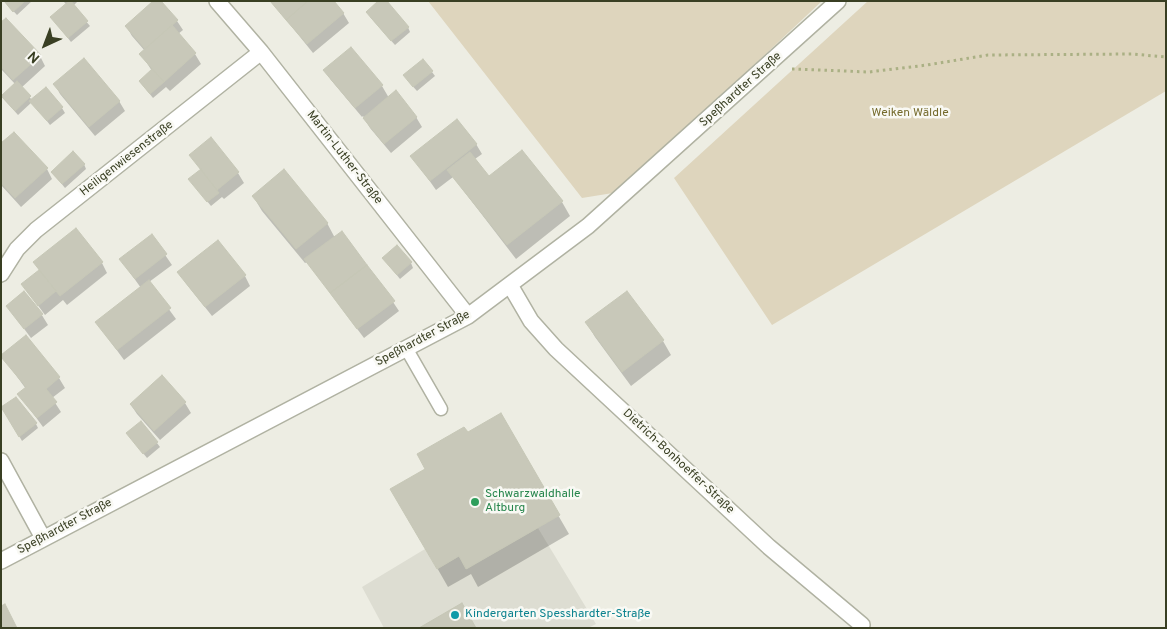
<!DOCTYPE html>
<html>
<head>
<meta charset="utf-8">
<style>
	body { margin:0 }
	#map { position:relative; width:1167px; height:629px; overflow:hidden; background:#edede3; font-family:Overpass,sans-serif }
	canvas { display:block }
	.frame { position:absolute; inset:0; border:2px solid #393f23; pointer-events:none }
	.north { position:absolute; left:20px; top:20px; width:50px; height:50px; -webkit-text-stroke:4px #f9f9f4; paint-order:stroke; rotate:223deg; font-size:14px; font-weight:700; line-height:20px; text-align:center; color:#393f23 }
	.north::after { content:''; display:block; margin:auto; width:18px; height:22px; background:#393f23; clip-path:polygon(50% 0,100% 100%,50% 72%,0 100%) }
</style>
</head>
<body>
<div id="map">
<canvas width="1167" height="629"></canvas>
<div class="frame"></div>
<div class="north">N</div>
</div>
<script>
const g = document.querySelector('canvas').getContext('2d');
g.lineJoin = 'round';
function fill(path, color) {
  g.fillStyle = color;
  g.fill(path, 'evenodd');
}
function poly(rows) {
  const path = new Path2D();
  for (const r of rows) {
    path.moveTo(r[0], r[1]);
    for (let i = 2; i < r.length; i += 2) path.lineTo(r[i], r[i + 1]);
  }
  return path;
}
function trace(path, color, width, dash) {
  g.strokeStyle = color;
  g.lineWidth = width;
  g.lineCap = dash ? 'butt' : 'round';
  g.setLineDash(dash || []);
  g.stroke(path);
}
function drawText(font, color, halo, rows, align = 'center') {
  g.font = font + ' Overpass,sans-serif';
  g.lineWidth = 5;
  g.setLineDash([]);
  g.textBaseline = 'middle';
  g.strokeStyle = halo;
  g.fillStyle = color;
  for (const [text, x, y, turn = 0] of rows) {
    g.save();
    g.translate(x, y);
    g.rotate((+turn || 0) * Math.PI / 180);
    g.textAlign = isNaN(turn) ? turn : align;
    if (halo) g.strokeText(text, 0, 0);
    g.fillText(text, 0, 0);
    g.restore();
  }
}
const built = poly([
	[538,528,596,624,588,628,384,628,362,587,425,549,437,569,459,556,467,569]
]);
const green = poly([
	[428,1,822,1,619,192,582,198],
	[868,1,1166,1,1166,91,772,325,674,178]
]);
const shadow = poly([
	[4,1,32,1,17,15],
	[63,1,78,1,73,6,90,26,71,42,52,18,67,5],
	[271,1,343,13,349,23,313,53],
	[370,17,408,27,410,32,395,45],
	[177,21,183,30,178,34,195,54,201,64,170,91,166,87,153,98,140,82,152,71,141,54,145,51,132,36,126,26],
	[1,24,40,56,45,66,21,88,32,100,46,89,62,108,65,113,50,125,32,102,18,115,2,97,16,85,1,69],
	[325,70,382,86,389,98,416,117,422,127,391,153,370,128,363,116,362,117,331,80],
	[432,72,435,76,417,91,407,80],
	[55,84,119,101,125,111,95,136,60,94],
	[211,139,238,173,244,183,224,199,222,197,211,206,193,184,201,170,191,155],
	[476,144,482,154,475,159,489,178,562,202,570,216,516,259,453,177,436,190,412,156],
	[1,145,47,169,52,179,21,207,1,185],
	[84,164,86,169,65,188,52,172],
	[253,196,327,223,335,238,393,302,399,311,364,338,307,262,305,263,262,211],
	[152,236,172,265,149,282,176,319,124,360,97,323,141,288,121,260],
	[35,262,102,263,107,273,67,305,63,300,45,315,23,285,40,271],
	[387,263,411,263,413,268,400,279],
	[179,272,245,276,250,286,212,316,185,282],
	[7,306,40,312,48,325,31,338],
	[586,322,663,341,671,355,631,386,595,337],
	[26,337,59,378,65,388,52,398,61,412,43,427,19,394,26,389,2,356],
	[162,377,185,403,191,413,160,440,137,414,131,405],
	[3,408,36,424,38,428,22,441],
	[500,415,569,534,478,587,471,574,448,587,392,489,426,469,467,434],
	[141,422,160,447,147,458,130,437]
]);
const building = poly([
	[4,1,25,1,13,12,4,1],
	[69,1,71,1,88,21,68,38,50,17,69,1],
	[153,1,161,1,178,20,145,49,125,26,153,1],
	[270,1,308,1,286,20,270,1],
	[308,1,334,1,344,13,307,44,286,20,308,1],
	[378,1,387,1,409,27,391,41,366,12,378,1],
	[6,18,41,55,13,80,1,67,1,22,6,18],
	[172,25,196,53,164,82,139,54,172,25],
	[351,47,383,85,355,108,323,70,351,47],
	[84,58,120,101,89,127,53,84,84,58],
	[423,59,433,71,413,87,403,75,423,59],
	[152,69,164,82,150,94,139,81,152,69],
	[17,81,31,96,15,111,1,96,17,81],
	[46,87,63,107,47,121,29,101,46,87],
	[396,90,417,117,384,144,363,118,396,90],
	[457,119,477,144,430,181,410,156,457,119],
	[14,132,48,168,15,198,1,183,1,143,14,132],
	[211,137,239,172,217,190,189,155,211,137],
	[522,150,563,201,507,245,447,170,470,152,489,176,522,150],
	[73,151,85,164,62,184,51,172,73,151],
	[201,169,219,193,207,202,188,179,201,169],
	[284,169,328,223,296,249,252,196,284,169],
	[76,228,103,262,60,296,33,262,76,228],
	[342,231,367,265,330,293,304,259,342,231],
	[152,234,167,254,135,279,119,259,152,234],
	[218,240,246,275,205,307,177,272,218,240],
	[397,245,412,262,397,275,382,258,397,245],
	[367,265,395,301,357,329,330,293,367,265],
	[39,270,56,291,38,306,21,284,39,270],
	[149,280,171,308,117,350,95,322,149,280],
	[24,291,43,314,24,329,6,306,24,291],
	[627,291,664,340,622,372,585,322,627,291],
	[26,335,60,377,46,389,57,402,37,418,17,394,26,387,1,357,1,355,26,335],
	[162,375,186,402,154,431,130,404,162,375],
	[16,397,37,423,19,437,1,407,16,397],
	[501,413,560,515,466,569,459,556,437,569,390,489,425,469,417,454,464,427,468,432,501,413],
	[141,421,158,442,143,454,126,433,141,421],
	[462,603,476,628,419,628,462,603],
	[5,604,17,628,1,628,1,606,5,604]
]);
const path = poly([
	[792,69,869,72,927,65,988,55,1132,54,1166,57]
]);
const service = poly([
	[406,348,441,409]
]);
const minor = poly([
	[217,1,261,52,468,316],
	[1,274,17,249,36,230,261,52],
	[510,285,531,321,556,349,769,547,862,625],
	[1,461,43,538],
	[1,561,468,316,588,226,838,1]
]);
const markers = [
	[475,502,5,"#2e9e5b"],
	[455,615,5,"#0f9aa8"]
];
const streetNames = [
	["Speßhardter Straße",741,90,-42],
	["Martin-Luther-Straße",344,158,52],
	["Heiligenwiesenstraße",127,159,-38],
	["Speßhardter Straße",423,339,-28],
	["Dietrich-Bonhoeffer-Straße",678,462,43],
	["Speßhardter Straße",65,527,-28]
];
const parkNames = [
	["Weiken Wäldle",910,114]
];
const leisureNames = [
	["Schwarzwaldhalle",485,495],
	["Altburg",485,509]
];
const cultureNames = [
	["Kindergarten Spesshardter-Straße",465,615]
];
fill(built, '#ddddd2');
fill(green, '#ded5bd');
fill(shadow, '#0003');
fill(building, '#c8c8b9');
trace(building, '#c6c7b6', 1);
trace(service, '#b0b2a2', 15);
trace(minor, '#b0b2a2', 18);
trace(path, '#aab084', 3, [2.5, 4]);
trace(service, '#fff', 12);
trace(minor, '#fff', 15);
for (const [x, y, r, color] of markers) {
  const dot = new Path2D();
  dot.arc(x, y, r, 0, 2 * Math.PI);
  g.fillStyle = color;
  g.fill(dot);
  trace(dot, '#f9f9f4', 2);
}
drawText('12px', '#393f23', '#f9f9f4', streetNames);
drawText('12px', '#756b2d', '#f9f9f4', parkNames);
drawText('12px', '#27864d', '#f9f9f4', leisureNames, 'left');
drawText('12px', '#0d838f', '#f9f9f4', cultureNames, 'left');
</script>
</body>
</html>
